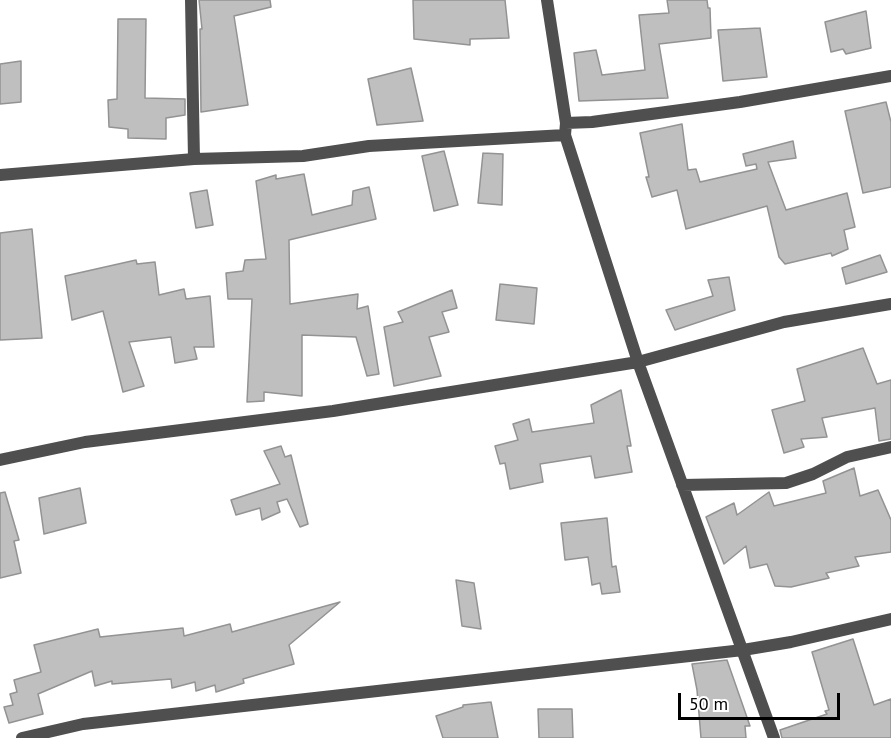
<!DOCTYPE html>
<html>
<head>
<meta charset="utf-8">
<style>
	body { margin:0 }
	#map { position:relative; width:891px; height:738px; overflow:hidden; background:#fff; font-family:"PT Sans",sans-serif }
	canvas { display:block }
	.scale { position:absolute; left:678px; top:693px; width:162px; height:27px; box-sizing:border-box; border:3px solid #000; border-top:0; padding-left:8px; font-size:18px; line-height:21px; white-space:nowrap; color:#000; -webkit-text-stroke:4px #fff; paint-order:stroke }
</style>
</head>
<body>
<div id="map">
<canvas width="891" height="738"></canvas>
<div class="scale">50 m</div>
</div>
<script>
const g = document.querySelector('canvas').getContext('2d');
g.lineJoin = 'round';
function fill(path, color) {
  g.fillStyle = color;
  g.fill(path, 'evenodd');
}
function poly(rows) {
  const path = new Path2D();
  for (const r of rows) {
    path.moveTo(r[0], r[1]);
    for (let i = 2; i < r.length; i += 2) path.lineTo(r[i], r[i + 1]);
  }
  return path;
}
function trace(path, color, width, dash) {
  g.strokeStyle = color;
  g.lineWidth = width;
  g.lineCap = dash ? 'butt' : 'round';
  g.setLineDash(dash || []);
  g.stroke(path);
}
const building = poly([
	[199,0,270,0,271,7,234,16,248,105,201,112,200,29,202,29,199,0],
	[413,0,505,0,509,38,470,39,470,45,414,39,413,0],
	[667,0,707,0,708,8,710,8,711,38,659,44,668,98,579,101,574,53,596,50,602,75,645,70,639,15,669,13,667,0],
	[866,11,871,48,846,54,843,49,831,52,825,22,866,11],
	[118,19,146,19,145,98,185,99,185,115,166,118,166,139,128,138,128,129,109,127,108,100,117,99,118,19],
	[760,28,767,77,723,81,718,30,760,28],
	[21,61,21,102,0,104,0,64,21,61],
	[411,68,423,121,377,125,368,79,411,68],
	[886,102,891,122,891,187,863,193,845,111,886,102],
	[682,124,688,170,696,169,700,182,757,169,756,164,746,166,743,154,793,141,796,158,768,162,786,210,847,193,855,227,844,230,848,249,832,256,831,253,785,264,779,257,767,206,686,229,677,190,652,197,646,177,649,177,640,133,682,124],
	[444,151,458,205,434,211,422,156,444,151],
	[483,153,503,154,502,205,478,203,483,153],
	[304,174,312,215,352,205,353,191,369,187,376,219,289,240,290,304,358,294,357,309,368,306,379,374,367,376,356,337,302,335,302,396,264,392,264,401,247,402,252,299,228,299,226,273,243,271,245,260,266,259,256,181,276,175,276,179,304,174],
	[207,190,213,225,196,228,190,193,207,190],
	[32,229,42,338,0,340,0,233,32,229],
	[880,255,887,272,846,284,842,268,880,255],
	[136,260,137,264,155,262,159,295,184,289,186,299,210,296,214,347,194,347,197,359,175,363,171,337,129,342,144,386,123,392,103,311,72,320,65,276,136,260],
	[729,277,735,310,675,330,666,310,713,296,708,280,729,277],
	[500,284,537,288,534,324,496,320,500,284],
	[452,290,457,308,442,312,449,332,429,337,441,376,394,386,384,327,403,322,398,312,452,290],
	[863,348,877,384,891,380,891,439,879,441,875,408,822,418,827,437,801,439,804,447,784,453,772,410,805,401,797,369,863,348],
	[621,390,631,446,627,446,632,472,595,478,591,456,540,464,543,482,510,489,505,463,500,464,495,446,518,440,513,424,529,419,532,432,594,423,591,405,621,390],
	[281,446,285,457,291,455,308,524,300,527,287,499,277,502,280,512,262,520,260,508,236,515,231,500,280,484,264,451,281,446],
	[854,468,860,496,878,490,891,520,891,552,855,557,859,566,826,573,829,578,791,587,775,586,767,564,750,568,746,546,724,564,706,517,734,503,737,515,769,492,774,506,826,493,823,481,854,468],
	[80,488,86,523,44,534,39,498,80,488],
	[5,492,19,540,14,541,21,573,0,578,0,493,5,492],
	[607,518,612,567,616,566,620,592,602,594,600,583,592,585,588,557,565,560,561,523,607,518],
	[456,580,474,583,481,629,462,626,456,580],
	[340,602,289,645,294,664,243,679,244,683,216,692,215,685,196,691,195,682,172,688,171,679,112,684,112,681,95,686,92,671,38,694,43,714,9,723,4,707,13,705,10,694,17,692,14,680,41,672,34,645,98,629,100,637,183,628,184,636,230,624,232,632,340,602],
	[853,639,874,705,891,699,891,738,782,738,780,730,827,714,825,711,829,710,812,652,853,639],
	[727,660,750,726,745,726,746,738,701,738,697,690,692,664,727,660],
	[491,702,498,738,443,738,436,716,463,707,463,705,491,702],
	[538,709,572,709,573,738,539,738,538,709]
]);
const minor = poly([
	[191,0,194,159],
	[547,0,566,123,565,135,638,362,774,738],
	[566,123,592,122,740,102,891,76],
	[0,175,194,159,303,156,369,146,565,135],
	[0,460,85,442,333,411,638,362,784,322,891,304],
	[682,485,786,483,813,474,847,457,891,447],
	[22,738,83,724,743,650,791,642,891,619]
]);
fill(building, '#bfbfbf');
trace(building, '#939393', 1.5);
trace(minor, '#4f4f4f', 12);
</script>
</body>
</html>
